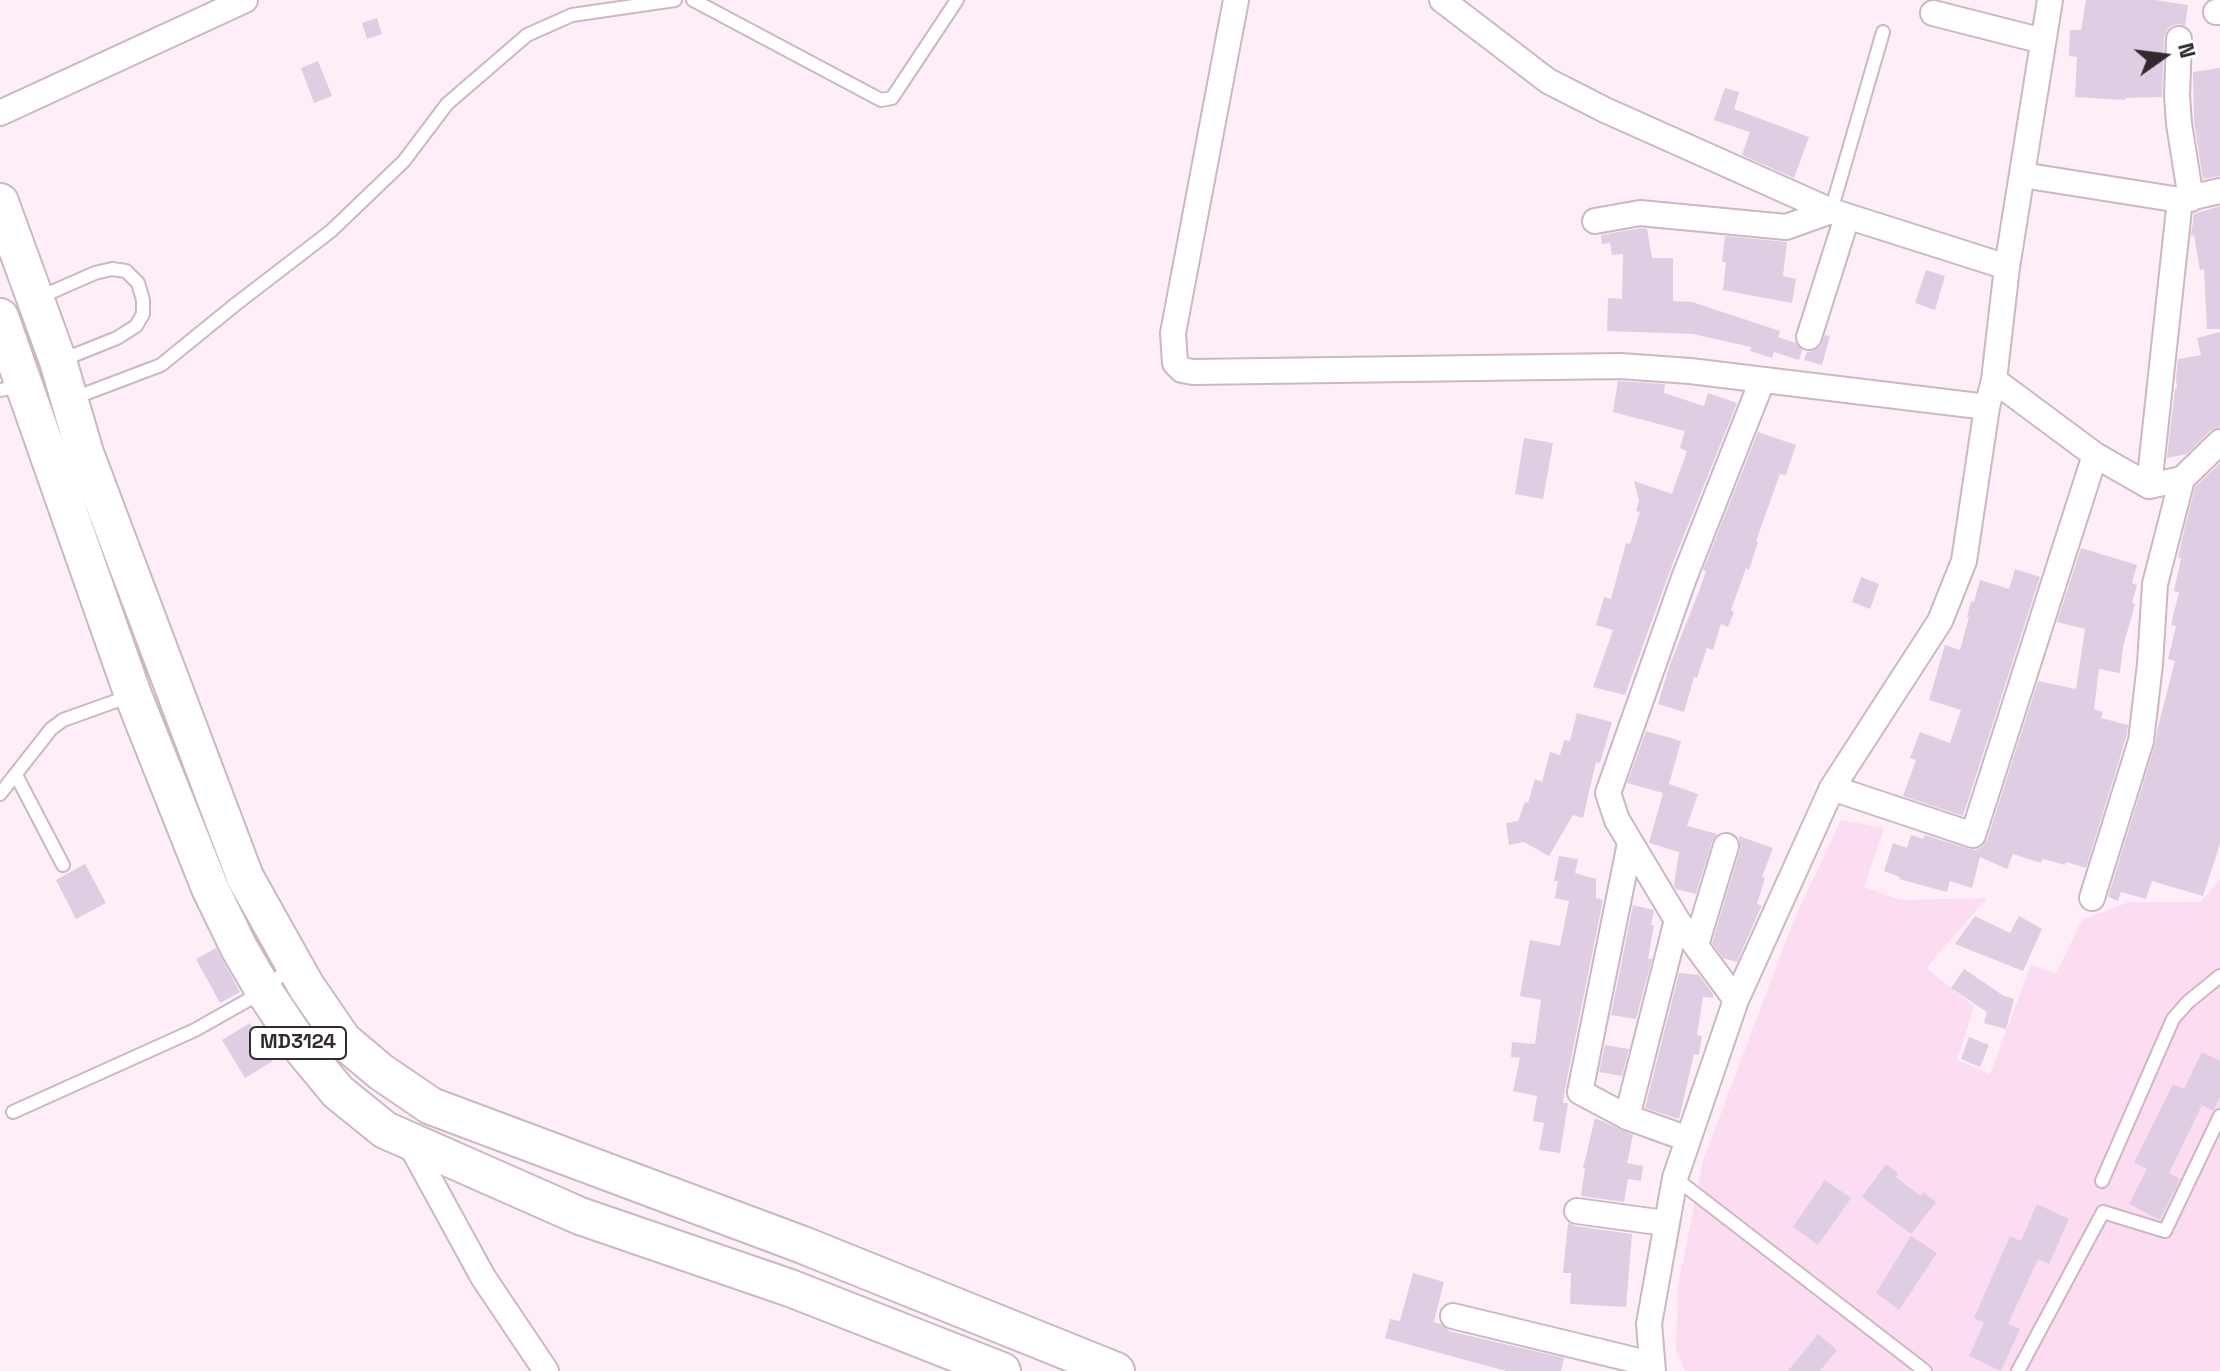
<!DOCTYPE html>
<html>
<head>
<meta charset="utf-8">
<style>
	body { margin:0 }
	#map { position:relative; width:2220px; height:1371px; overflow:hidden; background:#fdeef7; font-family:"Space Grotesk",sans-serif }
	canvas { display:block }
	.north { position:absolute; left:2124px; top:16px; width:80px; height:80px; -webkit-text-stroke:6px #fff; paint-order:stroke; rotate:76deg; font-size:22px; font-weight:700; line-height:32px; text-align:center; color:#33292f }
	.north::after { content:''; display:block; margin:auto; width:28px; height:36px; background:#33292f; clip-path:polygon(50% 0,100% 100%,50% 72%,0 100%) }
</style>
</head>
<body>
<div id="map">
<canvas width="2220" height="1371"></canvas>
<div class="north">N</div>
</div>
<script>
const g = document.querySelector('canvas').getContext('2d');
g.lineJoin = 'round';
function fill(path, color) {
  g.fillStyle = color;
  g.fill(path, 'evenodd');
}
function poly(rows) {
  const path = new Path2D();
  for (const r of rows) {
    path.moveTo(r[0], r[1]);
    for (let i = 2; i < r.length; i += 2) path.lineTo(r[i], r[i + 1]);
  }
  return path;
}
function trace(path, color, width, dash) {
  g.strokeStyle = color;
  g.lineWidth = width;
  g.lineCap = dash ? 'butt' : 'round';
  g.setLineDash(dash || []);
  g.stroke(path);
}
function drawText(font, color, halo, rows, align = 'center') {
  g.font = font + ' "Space Grotesk",sans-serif';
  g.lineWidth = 8;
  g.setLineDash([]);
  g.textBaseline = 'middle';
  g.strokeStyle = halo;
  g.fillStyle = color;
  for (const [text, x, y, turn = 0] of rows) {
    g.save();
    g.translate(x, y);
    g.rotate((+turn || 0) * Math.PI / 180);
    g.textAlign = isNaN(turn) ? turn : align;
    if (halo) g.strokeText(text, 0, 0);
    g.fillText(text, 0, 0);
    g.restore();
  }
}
const built = poly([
	[1841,820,1884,828,1864,887,1901,900,1987,898,1926,968,1974,1006,1957,1060,1990,1074,2031,965,2056,974,2082,920,2129,902,2200,902,2220,879,2220,1371,1685,1371,1676,1350,1678,1287,1703,1161,1793,922]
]);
const building = poly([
	[2086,0,2155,0,2188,5,2185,26,2179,24,2171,26,2167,30,2164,38,2162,97,2125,98,2125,100,2075,97,2077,57,2069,56,2070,30,2081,30],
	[377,18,382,34,367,39,362,23],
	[318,61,332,96,314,103,301,68],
	[2220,68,2220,176,2203,179,2194,122,2193,72],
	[1725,88,1739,92,1734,109,1809,137,1794,178,1742,155,1750,132,1714,120],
	[2220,206,2220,329,2207,329,2204,269,2200,270,2194,235,2191,236,2194,214],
	[1641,228,1647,229,1652,258,1673,258,1673,301,1692,302,1780,331,1778,337,1796,343,1802,350,1799,360,1774,352,1772,358,1750,351,1751,347,1693,334,1607,331,1608,298,1622,299,1623,254,1612,255,1610,243,1602,244,1601,235],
	[1725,236,1787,242,1783,276,1796,279,1792,303,1723,290,1726,262,1722,262],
	[1926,270,1945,276,1935,310,1915,303],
	[2220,332,2220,427,2210,431,2187,454,2167,458,2175,389,2177,388,2176,379,2178,359,2201,355,2197,338],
	[1825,335,1830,336,1822,365,1804,360,1807,352,1813,351,1820,347],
	[1618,381,1665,384,1664,393,1704,406,1708,393,1737,403,1674,560,1625,695,1593,687,1613,630,1596,625,1604,597,1611,599,1626,543,1630,544,1640,512,1636,511,1639,501,1634,481,1672,494,1687,451,1680,448,1685,431,1613,412],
	[1758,432,1796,445,1786,475,1780,474,1756,541,1758,542,1749,570,1746,568,1731,610,1734,612,1728,627,1721,624,1713,650,1707,648,1697,678,1694,677,1684,712,1658,704,1669,667,1699,591,1706,571,1703,570],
	[1524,438,1553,443,1543,499,1515,494],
	[2220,463,2220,844,2203,896,2152,881,2146,899,2121,892,2118,901,2108,897,2155,745,2158,727,2175,661,2168,659,2176,626,2171,625,2179,592,2174,591,2181,558,2178,558,2184,531,2195,487],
	[2081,548,2137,565,2132,583,2137,585,2132,603,2135,604,2123,647,2120,673,2099,669,2094,709,2103,712,2101,718,2128,725,2126,738,2086,868,2066,862,2065,865,2043,859,2041,863,2013,854,2007,869,1980,857,1972,888,1950,881,1947,892,1899,879,1900,877,1884,871,1893,843,1907,848,1911,835,1923,839,1925,835,1969,849,1975,850,1982,847,1987,840,2038,681,2076,689,2085,629,2057,622],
	[2015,569,2040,577,1963,816,1903,796,1916,760,1910,758,1920,732,1950,743,1961,710,1929,700,1945,645,1960,650,1969,617,1967,617,1971,601,1974,602,1980,580,2009,589],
	[1861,577,1879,584,1870,609,1852,602],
	[1577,713,1612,722,1600,763,1596,762,1583,818,1573,815,1549,856,1524,842,1509,845,1506,823,1518,821,1525,802,1528,803,1535,779,1542,782,1550,752,1560,755,1564,740,1570,741],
	[1646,731,1681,741,1669,784,1698,794,1687,826,1717,834,1712,842,1696,894,1676,889,1674,885,1679,852,1649,843,1663,793,1627,783],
	[1739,836,1773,848,1762,877,1765,878,1757,904,1762,906,1761,907,1737,962,1723,958,1712,943,1740,850],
	[1559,856,1578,859,1575,873,1596,879,1596,898,1603,900,1565,1089,1563,1103,1568,1103,1560,1153,1539,1150,1544,1123,1533,1121,1537,1096,1513,1091,1520,1058,1511,1057,1512,1042,1535,1044,1541,1000,1520,996,1530,940,1560,946,1569,901,1555,898,1558,881,1554,881],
	[85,864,106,903,76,919,56,880],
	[1633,905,1654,910,1651,925,1654,925,1648,959,1652,959,1636,1019,1611,1015],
	[1975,916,2010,933,2019,916,2042,929,2023,971,1955,944],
	[216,948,240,992,220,1003,196,959],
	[1964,969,2004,996,2014,999,2006,1029,1984,1023,1987,1012,1951,988],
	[1679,973,1699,975,1713,994,1713,998,1703,997,1697,1035,1702,1036,1699,1055,1694,1054,1679,1119,1645,1108],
	[250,1023,273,1061,245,1078,222,1040],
	[1969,1037,1989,1045,1980,1067,1961,1059],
	[1605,1045,1629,1049,1622,1076,1599,1072],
	[2202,1052,2220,1061,2220,1097,2213,1111,2202,1105,2169,1173,2180,1179,2160,1220,2129,1204,2147,1169,2134,1163,2173,1084,2184,1089],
	[1595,1118,1633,1135,1627,1163,1643,1166,1641,1181,1628,1179,1624,1202,1581,1196,1585,1169,1583,1168],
	[1886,1164,1898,1173,1896,1177,1920,1196,1923,1192,1936,1202,1911,1234,1862,1197],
	[1825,1180,1851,1198,1818,1245,1793,1227],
	[2037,1204,2069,1219,2049,1264,2038,1259,2008,1324,2020,1329,2001,1371,1969,1356,1984,1323,1974,1318,2010,1236,2021,1241],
	[1568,1223,1575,1226,1632,1234,1626,1307,1570,1304,1571,1273,1563,1273],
	[1911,1236,1937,1253,1899,1310,1876,1293],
	[1413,1273,1444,1282,1434,1322,1441,1324,1449,1331,1564,1358,1561,1371,1506,1371,1385,1338,1390,1319,1400,1321],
	[1818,1334,1837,1350,1820,1371,1788,1371]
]);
const service = poly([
	[693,0,881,100,892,98,957,0],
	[1831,211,1883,32],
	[38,298,95,273,112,269,126,271,138,283,143,300,143,314,136,326,117,338,62,360],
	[0,390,21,386],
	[74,398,161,365,236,304,331,231,404,161,447,104,527,35,572,15,675,0],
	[16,775,63,865],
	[0,794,51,729,63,720,130,696],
	[13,1112,195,1030,264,991,292,965],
	[1675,1178,1925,1371],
	[2102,1181,2173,1019,2188,1002,2220,976],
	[2018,1371,2103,1212,2165,1231,2220,1116]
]);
const minor = poly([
	[1236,0,1173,333,1175,363,1182,370,1193,372,1620,366,1690,371,1987,407],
	[1442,0,1548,81,1605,110,1831,211,2007,267],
	[2216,12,2220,12],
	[1933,13,2043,41],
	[2179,39,2177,95,2179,124,2191,199],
	[0,113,245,0],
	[2022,175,2180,200,2220,191],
	[1595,221,1640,213,1786,227,1831,211],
	[1809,337,1847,217],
	[1994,380,2095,455,2149,486,2182,479,2220,442],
	[2149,486,2180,200],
	[1832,788,1973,835,2095,455],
	[1630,843,1580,1092,1627,1117,1688,1139],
	[2092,898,2141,741,2150,664,2155,584,2182,479],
	[1696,945,1726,846],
	[1736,1000,1677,920,1617,820,1608,793,1684,578,1762,381],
	[1627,1117,1677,920],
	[408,1140,483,1277,546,1371],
	[1577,1211,1665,1223],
	[1453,1316,1651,1364],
	[1653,1371,1649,1324,1675,1178,1736,1000,1832,788,1940,621,1964,561,1987,407,1994,380,2007,267,2050,0]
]);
const primary = poly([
	[0,202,58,361,85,453,245,877,306,986,343,1040,381,1072,431,1106,803,1245,1116,1371],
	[0,317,133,695,210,888,239,948,264,991,304,1051,338,1092,385,1130,580,1216,790,1288,1002,1371]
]);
const shields = [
	[298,1043,96]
];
const shieldNames = [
	["MD3124",298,1043]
];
fill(built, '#fcdcf0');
fill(building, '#dfcee3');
trace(service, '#ceb6c4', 16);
trace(minor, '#ceb6c4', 28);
trace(primary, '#ceb6c4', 40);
trace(service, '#fff', 12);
trace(minor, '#fff', 24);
trace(primary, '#fff', 36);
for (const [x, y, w] of shields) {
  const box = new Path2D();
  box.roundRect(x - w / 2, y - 16, w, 32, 6);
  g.fillStyle = '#fff';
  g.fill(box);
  trace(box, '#33292f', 2);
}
drawText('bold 20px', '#33292f', null, shieldNames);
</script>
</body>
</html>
